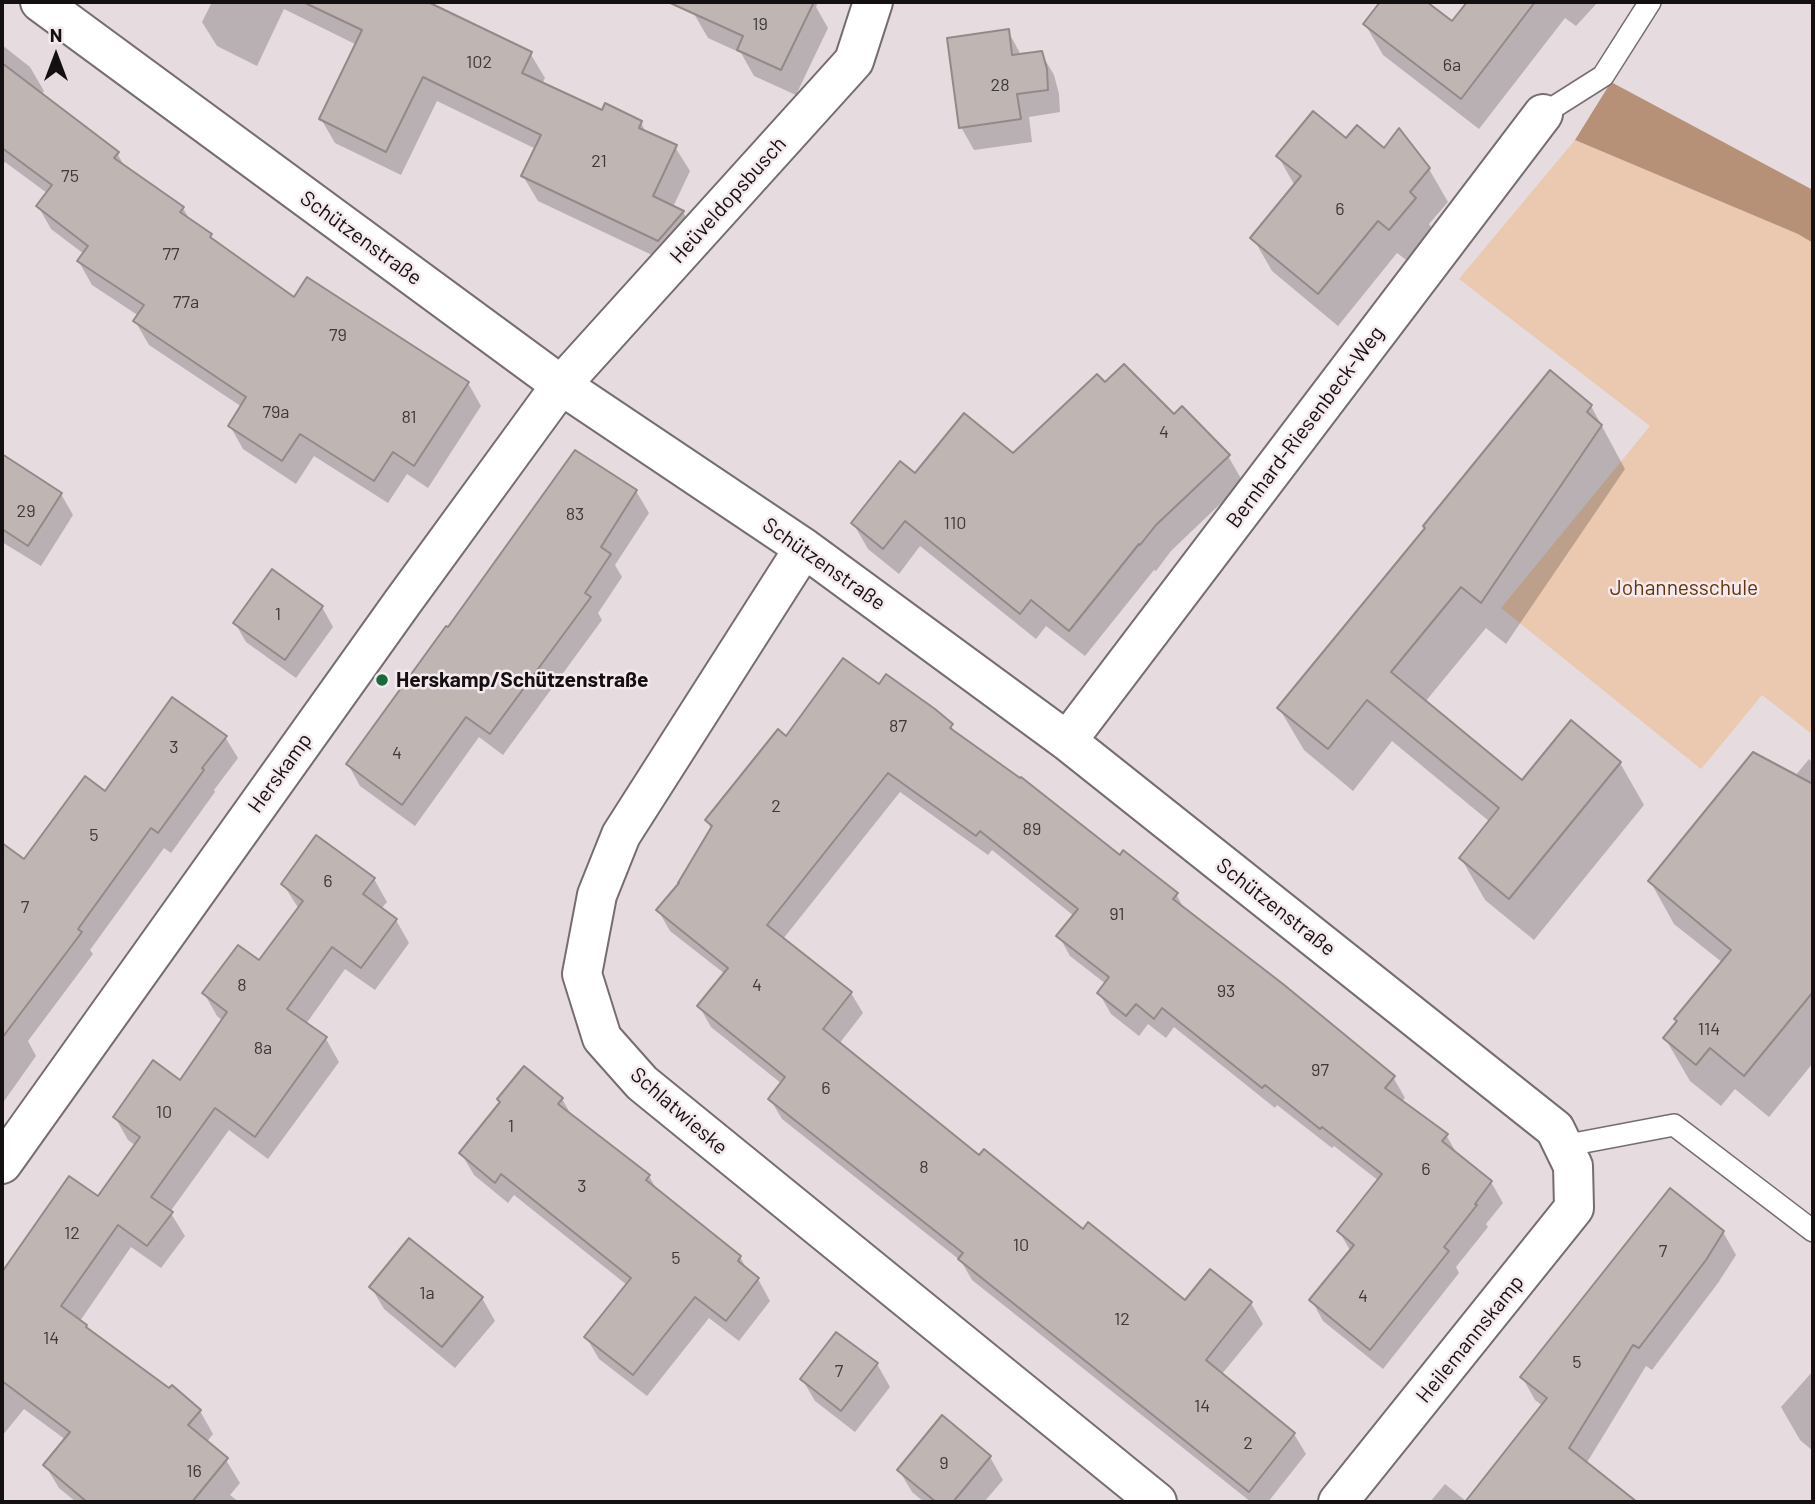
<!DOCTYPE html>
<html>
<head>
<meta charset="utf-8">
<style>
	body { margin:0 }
	#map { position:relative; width:1815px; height:1504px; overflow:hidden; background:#e6dce0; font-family:Barlow,sans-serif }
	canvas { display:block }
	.frame { position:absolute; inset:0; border:4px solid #141012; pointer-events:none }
	.north { position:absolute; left:21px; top:21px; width:70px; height:70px; -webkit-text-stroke:5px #f4e9ed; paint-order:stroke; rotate:0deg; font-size:19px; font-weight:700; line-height:28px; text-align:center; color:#141012 }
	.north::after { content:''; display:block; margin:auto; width:24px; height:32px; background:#141012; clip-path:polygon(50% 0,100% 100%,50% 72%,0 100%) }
</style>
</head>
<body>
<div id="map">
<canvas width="1815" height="1504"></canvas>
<div class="frame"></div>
<div class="north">N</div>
</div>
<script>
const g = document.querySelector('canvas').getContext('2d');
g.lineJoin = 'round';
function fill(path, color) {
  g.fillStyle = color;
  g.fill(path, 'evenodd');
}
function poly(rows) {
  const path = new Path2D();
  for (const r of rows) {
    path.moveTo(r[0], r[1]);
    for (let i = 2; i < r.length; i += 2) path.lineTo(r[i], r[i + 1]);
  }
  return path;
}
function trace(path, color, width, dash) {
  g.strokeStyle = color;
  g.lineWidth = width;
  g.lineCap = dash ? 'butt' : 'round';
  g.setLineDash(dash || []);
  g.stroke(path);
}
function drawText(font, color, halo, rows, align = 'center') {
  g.font = font + ' Barlow,sans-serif';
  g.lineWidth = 5;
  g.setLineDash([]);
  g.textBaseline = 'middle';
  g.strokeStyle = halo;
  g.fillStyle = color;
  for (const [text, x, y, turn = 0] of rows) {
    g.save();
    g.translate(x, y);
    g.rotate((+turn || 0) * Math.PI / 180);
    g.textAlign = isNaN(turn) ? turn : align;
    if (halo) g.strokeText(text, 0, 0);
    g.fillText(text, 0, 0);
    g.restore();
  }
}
const green = poly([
	[1575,140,1798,234,1813,243,1813,735,1762,695,1701,769,1501,608,1650,426,1459,279]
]);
const forest = poly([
	[1611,82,1813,190,1813,243,1798,234,1575,140]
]);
const shadow = poly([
	[212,2,424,2,530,53,545,78,542,84,603,112,641,122,646,133,675,147,690,171,673,207,683,212,697,236,673,265,538,201,523,176,536,149,437,101,401,175,335,143,321,119,357,45,284,9,257,66,217,46,202,22],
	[688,2,818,2,816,7,828,28,796,95,754,76,741,53,708,38,693,12,696,6],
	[1382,2,1424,2,1452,24,1469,2,1598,2,1576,26,1565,18,1479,129,1383,55,1365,24],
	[1008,31,1021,55,1041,53,1054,75,1059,94,1060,112,1029,117,1032,142,974,150,961,127],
	[2,45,30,67,44,91,41,95,117,153,126,169,183,208,191,222,210,235,215,243,295,300,468,383,481,406,428,488,407,474,388,503,314,456,296,484,243,449,230,426,242,407,149,345,135,321,139,316,92,285,79,262,84,254,51,229,38,206,47,193,5,162,2,166],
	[1346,141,1429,169,1448,202,1429,224,1434,232,1409,262,1397,253,1338,326,1272,271,1253,238,1295,186,1278,156],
	[1104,385,1174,416,1228,456,1243,482,1171,551,1156,571,1154,570,1085,656,1046,626,1036,639,920,546,899,574,868,549,853,523,915,476,1013,456],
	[1591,406,1625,469,1506,644,1486,628,1425,702,1522,783,1620,763,1644,805,1534,940,1485,900,1461,858,1490,822,1392,741,1353,791,1304,750,1279,708],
	[2,455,61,494,73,515,41,566,2,542],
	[636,491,649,513,615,565,622,577,598,613,602,620,503,755,479,737,415,826,360,786,348,764],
	[322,607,333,627,296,678,246,642,235,623],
	[880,687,951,726,957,736,1120,857,1176,894,1185,910,1393,1077,1405,1098,1401,1102,1446,1135,1459,1157,1491,1182,1503,1203,1486,1224,1488,1227,1456,1267,1459,1273,1383,1369,1323,1321,1312,1301,1351,1252,1339,1231,1379,1181,1334,1146,1332,1148,1277,1105,1275,1108,1174,1027,1166,1038,1148,1024,1139,1036,1111,1014,1099,993,1106,984,1070,956,1059,936,1074,916,992,850,988,855,900,792,783,939,851,993,863,1013,839,1044,979,1158,1185,1303,1251,1303,1263,1324,1221,1375,1294,1434,1306,1454,1268,1502,1251,1502,972,1280,961,1261,782,1119,770,1099,782,1084,711,1027,699,1006,725,974,670,931,658,910,680,884,712,830,707,821,787,739],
	[225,737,238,758,214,790,215,792,171,853,164,848,90,950,93,954,28,1041,36,1056,2,1104,2,884,21,859,24,862,105,793],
	[1809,759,1813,763,1813,1063,1769,1117,1735,1089,1721,1106,1690,1081,1665,1038,1723,963,1674,924,1650,881,1795,776],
	[374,879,387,902,381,909,396,920,409,943,375,990,345,969,306,1024,326,1039,339,1062,268,1159,229,1130,170,1212,185,1236,161,1268,131,1247,80,1321,86,1326,89,1332,170,1391,172,1388,200,1411,213,1434,206,1443,226,1460,240,1483,230,1495,239,1502,76,1502,59,1488,45,1465,66,1440,24,1409,2,1436,2,1275,7,1268,98,1199,136,1146,128,1140,115,1117,180,1082,223,1021,217,1016,204,993,260,962,299,909,283,884],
	[562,1099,573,1118,649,1176,658,1192,740,1257,748,1271,758,1279,770,1301,739,1341,709,1318,647,1396,599,1359,586,1337,627,1285,514,1195,508,1203,474,1175,461,1153],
	[1723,1232,1736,1255,1718,1283,1652,1370,1646,1366,1586,1464,1627,1497,1630,1502,1468,1502,1543,1406,1535,1400,1522,1377],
	[371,1287,482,1298,495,1321,455,1368,384,1309],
	[877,1364,890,1387,855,1432,815,1401,802,1379],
	[1813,1371,1813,1451,1800,1440,1781,1407],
	[942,1417,990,1457,1003,1480,984,1502,924,1502,912,1492,899,1470],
	[1445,1484,1467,1502,1430,1502]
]);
const building = poly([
	[303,2,428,2,532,52,522,73,602,110,605,103,642,121,639,128,677,145,653,196,684,211,658,241,521,176,541,135,423,77,386,152,319,119,362,30,303,2],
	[668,2,814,2,781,70,737,50,743,36,668,2],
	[1380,2,1427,2,1452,21,1467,2,1535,2,1461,99,1363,24,1380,2],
	[1009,29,1012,55,1042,51,1047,69,1048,90,1017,94,1021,119,959,128,947,38,1009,29],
	[2,63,119,152,114,158,184,207,180,212,212,234,210,237,294,297,307,277,469,382,414,466,393,452,374,481,300,434,282,461,228,426,246,397,133,321,144,305,77,261,88,246,36,206,52,185,2,148,2,63],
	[1313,111,1346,138,1357,125,1384,148,1399,128,1430,168,1410,192,1416,198,1389,230,1378,221,1318,294,1250,238,1301,176,1276,156,1313,111],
	[1124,364,1174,414,1182,406,1230,455,1156,525,1140,545,1139,544,1069,631,1031,600,1020,614,905,521,883,549,851,523,900,461,915,473,964,413,1013,453,1097,374,1105,382,1124,364],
	[1550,370,1592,405,1587,412,1602,425,1481,603,1461,587,1391,672,1522,780,1571,720,1621,762,1509,899,1459,858,1499,808,1367,700,1328,749,1277,708,1425,528,1423,526,1550,370],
	[575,450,637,490,601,547,611,554,585,593,591,597,490,734,466,717,402,805,346,764,446,626,448,627,575,450],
	[2,454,62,493,28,546,2,529,2,454],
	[272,569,323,606,285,660,233,623,272,569],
	[843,658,879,684,886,674,935,709,953,724,950,728,1020,778,1021,777,1120,855,1123,850,1178,893,1173,899,1283,984,1395,1076,1385,1088,1448,1134,1442,1141,1492,1181,1475,1204,1477,1205,1444,1247,1449,1251,1370,1350,1309,1300,1354,1245,1337,1231,1382,1174,1322,1127,1320,1129,1265,1085,1262,1088,1162,1008,1154,1019,1136,1004,1126,1016,1097,993,1109,977,1056,936,1078,909,980,831,976,836,888,773,767,925,852,992,823,1029,979,1155,984,1149,1083,1229,1088,1222,1185,1300,1210,1269,1252,1302,1206,1360,1295,1433,1249,1492,958,1259,963,1253,768,1099,785,1077,697,1006,728,968,656,910,679,883,678,883,712,826,705,820,778,729,786,736,843,658],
	[172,697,227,736,202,768,204,770,158,833,151,828,78,929,82,932,2,1038,2,843,24,859,85,776,105,791,172,697],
	[1753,752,1813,784,1813,992,1744,1076,1710,1048,1696,1065,1663,1038,1677,1021,1674,1019,1731,950,1648,881,1753,752],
	[316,835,375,878,363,894,397,919,361,968,332,947,287,1009,327,1037,255,1137,215,1108,151,1197,173,1212,147,1246,118,1225,61,1306,87,1325,86,1327,169,1388,172,1385,201,1410,188,1425,228,1458,192,1502,87,1502,43,1465,70,1432,2,1381,2,1272,69,1176,98,1196,140,1137,113,1117,153,1060,180,1080,227,1012,202,993,238,945,259,960,303,901,281,884,316,835],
	[524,1066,563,1098,558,1104,650,1175,646,1180,741,1256,738,1261,759,1278,726,1321,695,1297,633,1375,584,1337,631,1278,501,1174,495,1183,459,1153,500,1102,497,1099,524,1066],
	[1670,1188,1724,1231,1706,1260,1639,1348,1633,1345,1569,1448,1637,1502,1465,1502,1547,1398,1520,1377,1670,1188],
	[409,1238,483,1297,442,1347,369,1287,409,1238],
	[836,1332,878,1363,841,1411,800,1379,836,1332],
	[942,1415,991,1456,953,1502,936,1502,897,1470,942,1415]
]);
const service = poly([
	[1543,114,1603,76,1650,2],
	[1563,1146,1674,1125,1813,1231]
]);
const minor = poly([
	[40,2,561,385,804,548,1067,741,1555,1129,1573,1166,1574,1208,1338,1502],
	[804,548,621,835,597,895,582,974,602,1038,642,1083,1157,1502],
	[1067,741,1543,114],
	[2,1164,402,603,561,385,854,61,873,2]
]);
const markers = [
	[382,680,7,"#166a3b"]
];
const numberNames = [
	["19",760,24],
	["102",479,62],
	["6a",1452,65],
	["28",1000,85],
	["21",599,161],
	["75",70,176],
	["6",1340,209],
	["77",171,254],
	["77a",186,302],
	["79",338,335],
	["79a",276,412],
	["81",409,417],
	["4",1164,432],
	["29",26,511],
	["83",575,514],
	["110",955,523],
	["1",278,614],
	["87",898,726],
	["3",174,747],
	["4",397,753],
	["2",776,806],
	["89",1032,829],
	["5",94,835],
	["6",328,881],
	["7",25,907],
	["91",1117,914],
	["8",242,985],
	["4",757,985],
	["93",1226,991],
	["114",1709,1029],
	["8a",263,1048],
	["97",1320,1070],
	["6",826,1088],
	["10",164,1112],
	["1",511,1126],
	["8",924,1167],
	["6",1426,1169],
	["3",582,1186],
	["12",72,1233],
	["10",1021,1245],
	["7",1663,1251],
	["5",676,1258],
	["1a",427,1293],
	["4",1363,1296],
	["12",1122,1319],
	["14",51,1338],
	["5",1577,1362],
	["7",839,1371],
	["14",1202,1406],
	["2",1248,1443],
	["9",944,1463],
	["16",194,1471]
];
const streetNames = [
	["Heüveldopsbusch",728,200,-48],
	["Schützenstraße",361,238,36],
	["Bernhard-Riesenbeck-Weg",1305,427,-53],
	["Schützenstraße",824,564,35],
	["Herskamp",280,773,-54],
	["Schützenstraße",1276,907,38],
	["Schlatwieske",679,1111,41],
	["Heilemannskamp",1470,1339,-51]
];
const parkNames = [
	["Johannesschule",1684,588]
];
const poiNames = [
	["Herskamp/Schützenstraße",396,680]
];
fill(green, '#ebc8b0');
fill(forest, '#b69178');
fill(shadow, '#0003');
fill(building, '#bfb5b3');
trace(building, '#948988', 2);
trace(service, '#766d71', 24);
trace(minor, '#766d71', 42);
trace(service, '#fff', 21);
trace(minor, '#fff', 38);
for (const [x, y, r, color] of markers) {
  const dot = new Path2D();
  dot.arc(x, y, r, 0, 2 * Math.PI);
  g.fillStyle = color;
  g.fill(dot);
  trace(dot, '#f4e9ed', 2.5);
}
drawText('18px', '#3f393a', null, numberNames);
drawText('21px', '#141012', '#f4e9ed', streetNames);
drawText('21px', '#653407', '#f4e9ed', parkNames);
drawText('bold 21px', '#141012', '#f4e9ed', poiNames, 'left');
</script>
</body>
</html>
